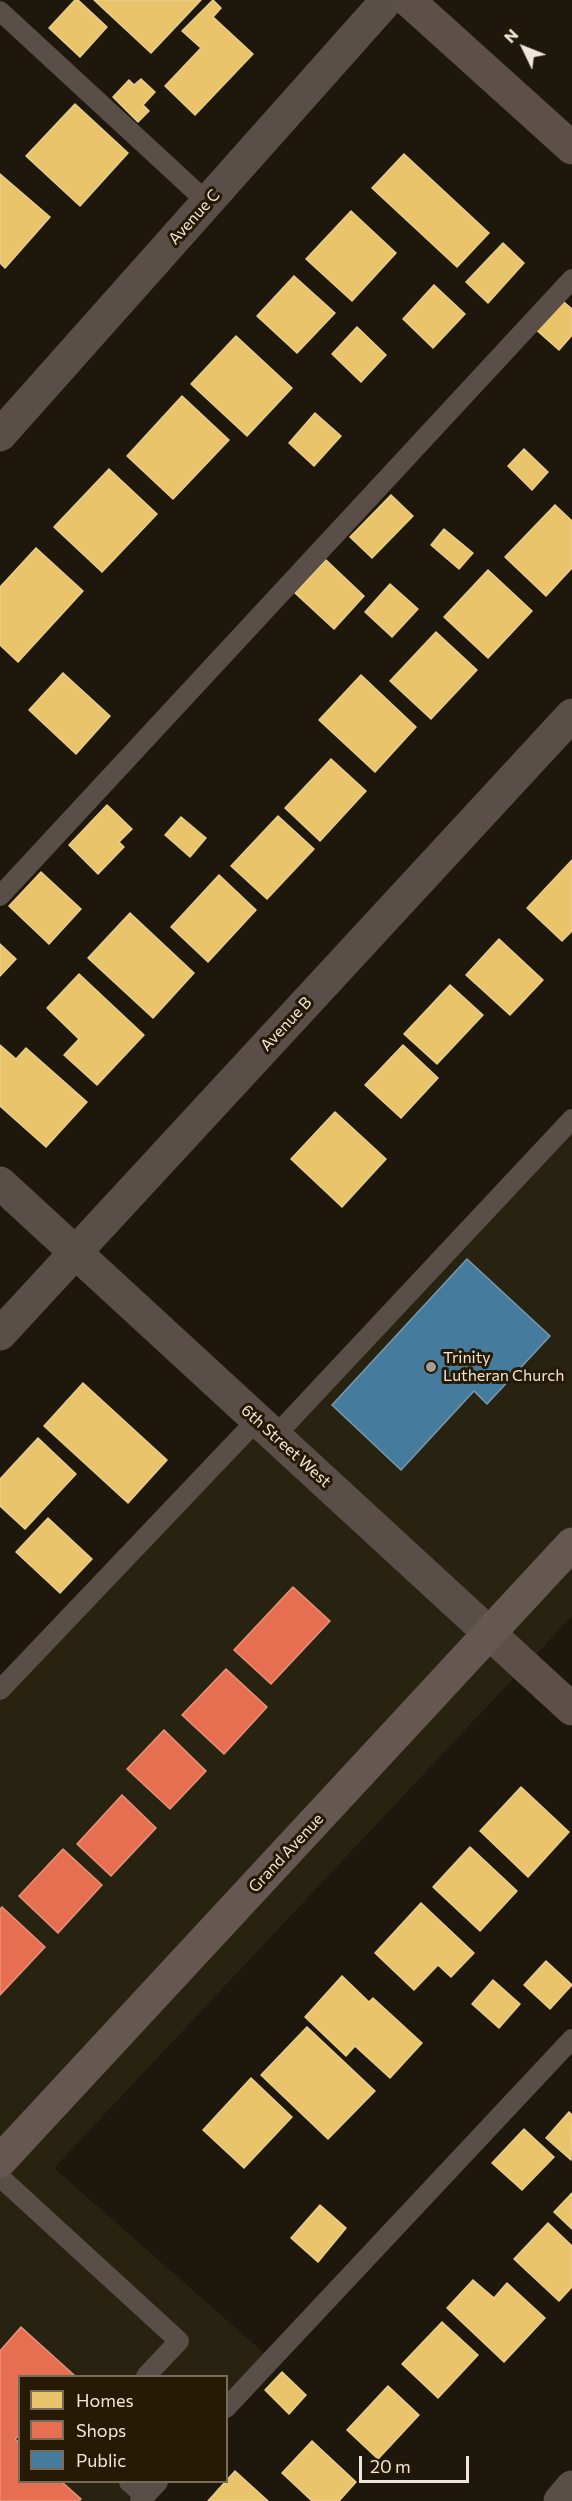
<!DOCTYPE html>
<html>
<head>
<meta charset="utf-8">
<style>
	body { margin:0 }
	#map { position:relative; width:572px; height:2501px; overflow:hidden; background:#1e180c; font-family:Commissioner,sans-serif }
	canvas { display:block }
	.legend { position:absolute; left:18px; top:2375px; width:210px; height:108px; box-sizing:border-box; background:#261a04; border:2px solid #766c59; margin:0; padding:8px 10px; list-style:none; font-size:18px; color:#eee7d9 }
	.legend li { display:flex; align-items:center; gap:12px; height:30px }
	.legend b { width:30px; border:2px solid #766c59 }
	.north { position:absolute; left:494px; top:18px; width:60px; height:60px; -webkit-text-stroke:4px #261a04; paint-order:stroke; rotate:313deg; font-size:16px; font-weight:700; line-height:24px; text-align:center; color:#eee7d9 }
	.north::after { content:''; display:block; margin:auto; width:21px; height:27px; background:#eee7d9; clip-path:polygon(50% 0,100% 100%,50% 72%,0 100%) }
	.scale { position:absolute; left:359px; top:2456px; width:110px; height:27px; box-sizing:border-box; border:3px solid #eee7d9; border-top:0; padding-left:8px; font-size:18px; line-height:21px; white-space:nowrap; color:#eee7d9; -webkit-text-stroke:4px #261a04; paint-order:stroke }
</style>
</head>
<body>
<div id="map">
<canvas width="572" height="2501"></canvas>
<ul class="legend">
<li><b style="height:16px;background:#e9c46a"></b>Homes</li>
<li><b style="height:16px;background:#e76f51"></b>Shops</li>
<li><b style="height:16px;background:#457b9d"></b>Public</li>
</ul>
<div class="north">N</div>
<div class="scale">20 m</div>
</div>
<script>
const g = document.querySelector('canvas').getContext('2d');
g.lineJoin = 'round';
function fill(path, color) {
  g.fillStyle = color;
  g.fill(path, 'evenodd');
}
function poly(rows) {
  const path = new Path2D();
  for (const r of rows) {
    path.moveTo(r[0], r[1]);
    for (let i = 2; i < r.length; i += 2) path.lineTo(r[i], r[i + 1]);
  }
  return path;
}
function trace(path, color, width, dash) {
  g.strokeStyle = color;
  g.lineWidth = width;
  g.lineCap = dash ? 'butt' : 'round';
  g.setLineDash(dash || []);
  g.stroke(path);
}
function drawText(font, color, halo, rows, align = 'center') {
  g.font = font + ' Commissioner,sans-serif';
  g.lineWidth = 6;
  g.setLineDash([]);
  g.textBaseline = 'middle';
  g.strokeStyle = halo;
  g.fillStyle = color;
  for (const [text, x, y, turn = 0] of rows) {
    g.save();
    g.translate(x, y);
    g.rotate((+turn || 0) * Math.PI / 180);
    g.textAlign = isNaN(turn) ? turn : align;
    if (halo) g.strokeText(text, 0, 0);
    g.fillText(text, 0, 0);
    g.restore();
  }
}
const commercial = poly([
	[572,1119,572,1616,54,2168,272,2360,227,2409,226,2376,20,2376,20,2482,159,2482,140,2501,0,2501,0,1690,257,1420,274,1435]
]);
const homes = poly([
	[75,0,78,0,107,27,80,57,49,28,75,0],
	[94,0,201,0,151,53,94,0],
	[213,0,221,8,213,17,253,54,195,115,165,86,201,48,182,31,213,0],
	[141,79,155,92,143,105,149,111,138,122,113,97,129,80,134,85,141,79],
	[75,104,128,153,80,206,26,156,75,104],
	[404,154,489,233,457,267,372,188,404,154],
	[0,174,50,217,5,268,0,263,0,174],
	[351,211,396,253,352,301,306,259,351,211],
	[503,243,524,263,488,303,466,282,503,243],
	[294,276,335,313,297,353,257,316,294,276],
	[434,285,465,314,433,348,403,319,434,285],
	[559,298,572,309,572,335,559,350,533,327,559,298],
	[357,327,386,355,361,382,332,354,357,327],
	[236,336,292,388,247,436,191,384,236,336],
	[182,396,229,440,173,499,127,456,182,396],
	[315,413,341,436,314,466,289,443,315,413],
	[524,449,548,472,532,490,508,466,524,449],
	[109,469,157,514,102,572,54,527,109,469],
	[391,495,413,516,372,558,350,537,391,495],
	[555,505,572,521,572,568,546,596,505,557,555,505],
	[444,529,473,553,459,569,431,545,444,529],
	[36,548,83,591,18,662,0,645,0,587,36,548],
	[326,560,364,596,334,629,295,593,326,560],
	[488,570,532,611,488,658,444,617,488,570],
	[390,584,418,609,392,637,365,612,390,584],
	[436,632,477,670,431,719,390,681,436,632],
	[63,673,110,716,76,754,29,710,63,673],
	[361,675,416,727,375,772,319,720,361,675],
	[331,759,366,791,320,841,285,808,331,759],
	[107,805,132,829,119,842,124,847,98,874,69,845,107,805],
	[278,816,314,849,267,899,231,866,278,816],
	[181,817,206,838,190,857,165,835,181,817],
	[572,860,572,931,562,941,527,908,572,860],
	[41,872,81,909,49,944,9,906,41,872],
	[219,875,256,910,208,962,171,927,219,875],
	[130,913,194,973,153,1018,88,958,130,913],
	[499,939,543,980,510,1015,466,975,499,939],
	[0,944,16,959,0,976,0,944],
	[79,974,144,1035,97,1085,64,1055,79,1039,47,1008,79,974],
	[450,985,483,1015,437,1064,404,1034,450,985],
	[0,1045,16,1059,26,1048,87,1102,46,1147,0,1106,0,1045],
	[403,1045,438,1078,401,1118,365,1085,403,1045],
	[335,1112,386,1159,342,1207,291,1159,335,1112],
	[83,1383,167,1460,128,1503,44,1426,83,1383],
	[38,1438,76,1474,25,1529,0,1506,0,1479,38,1438],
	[48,1518,92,1559,60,1593,16,1552,48,1518],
	[521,1787,569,1832,528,1877,480,1831,521,1787],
	[470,1847,517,1891,480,1931,433,1887,470,1847],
	[421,1903,474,1953,451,1977,438,1965,414,1990,375,1953,421,1903],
	[546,1961,572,1985,550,2009,524,1985,546,1961],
	[342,1976,369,2002,373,1998,422,2043,390,2078,355,2046,346,2056,305,2017,342,1976],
	[493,1980,520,2004,499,2028,472,2004,493,1980],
	[307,2027,375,2091,328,2139,261,2075,307,2027],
	[251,2078,292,2117,244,2168,203,2130,251,2078],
	[569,2112,572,2115,571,2160,546,2138,569,2112],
	[524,2129,554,2157,522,2190,492,2163,524,2129],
	[572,2193,572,2229,554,2212,572,2193],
	[320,2205,346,2228,318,2262,291,2238,320,2205],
	[548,2223,572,2246,572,2287,559,2301,514,2259,548,2223],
	[473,2280,494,2298,507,2283,545,2318,504,2362,447,2308,473,2280],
	[442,2322,478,2355,438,2398,402,2364,442,2322],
	[282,2372,306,2395,289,2414,265,2390,282,2372],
	[388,2386,419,2415,378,2459,347,2430,388,2386],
	[312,2441,356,2482,339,2501,312,2501,282,2473,312,2441],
	[235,2471,268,2501,208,2501,235,2471]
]);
const shops = poly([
	[293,1587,330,1621,271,1684,234,1650,293,1587],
	[226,1669,267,1707,224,1754,182,1715,226,1669],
	[164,1730,206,1771,170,1809,127,1769,164,1730],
	[122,1795,156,1828,111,1876,77,1844,122,1795],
	[63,1849,102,1885,58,1933,19,1896,63,1849],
	[2,1907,45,1947,0,1995,0,1909,2,1907],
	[21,2327,74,2375,72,2376,20,2376,20,2435,15,2439,20,2443,20,2482,62,2482,81,2499,79,2501,0,2501,0,2351,21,2327]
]);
const public = poly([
	[467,1259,550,1336,487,1404,474,1391,401,1470,332,1405,467,1259]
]);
const lane = poly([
	[0,11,207,202],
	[0,896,572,279],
	[275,1436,572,1119],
	[0,1690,257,1420],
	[0,2177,179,2341,146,2376],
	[226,2408,572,2039],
	[129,2482,145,2496],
	[140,2501,158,2482]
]);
const street = poly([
	[0,435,387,0],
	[0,1183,489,1633],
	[0,1334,572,715],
	[560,2501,572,2487]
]);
const secondary = poly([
	[408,0,572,148],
	[489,1633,572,1709]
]);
const primary = poly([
	[0,2161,572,1544]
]);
const markers = [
	[431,1367,6,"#a59f91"]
];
const streetNames = [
	["Avenue C",194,217,-48],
	["Avenue B",286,1024,-47],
	["6th Street West",286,1446,42],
	["Grand Avenue",286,1853,-47]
];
const poiNames = [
	["Trinity",443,1358],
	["Lutheran Church",443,1376]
];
fill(commercial, '#282211');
fill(homes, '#e9c46a');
trace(homes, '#eace8b', 1.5);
fill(shops, '#e76f51');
trace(shops, '#e9937a', 1.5);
fill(public, '#457b9d');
trace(public, '#789baf', 1.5);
trace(lane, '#5a4e49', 20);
trace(street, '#5a4e49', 33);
trace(secondary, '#5c5049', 33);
trace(primary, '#655850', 33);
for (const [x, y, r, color] of markers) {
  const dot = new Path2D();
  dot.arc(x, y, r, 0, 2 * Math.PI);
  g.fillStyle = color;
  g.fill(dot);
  trace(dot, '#261a04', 2);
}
drawText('16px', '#eee7d9', '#261a04', streetNames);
drawText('16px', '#eee7d9', '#261a04', poiNames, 'left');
</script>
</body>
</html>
